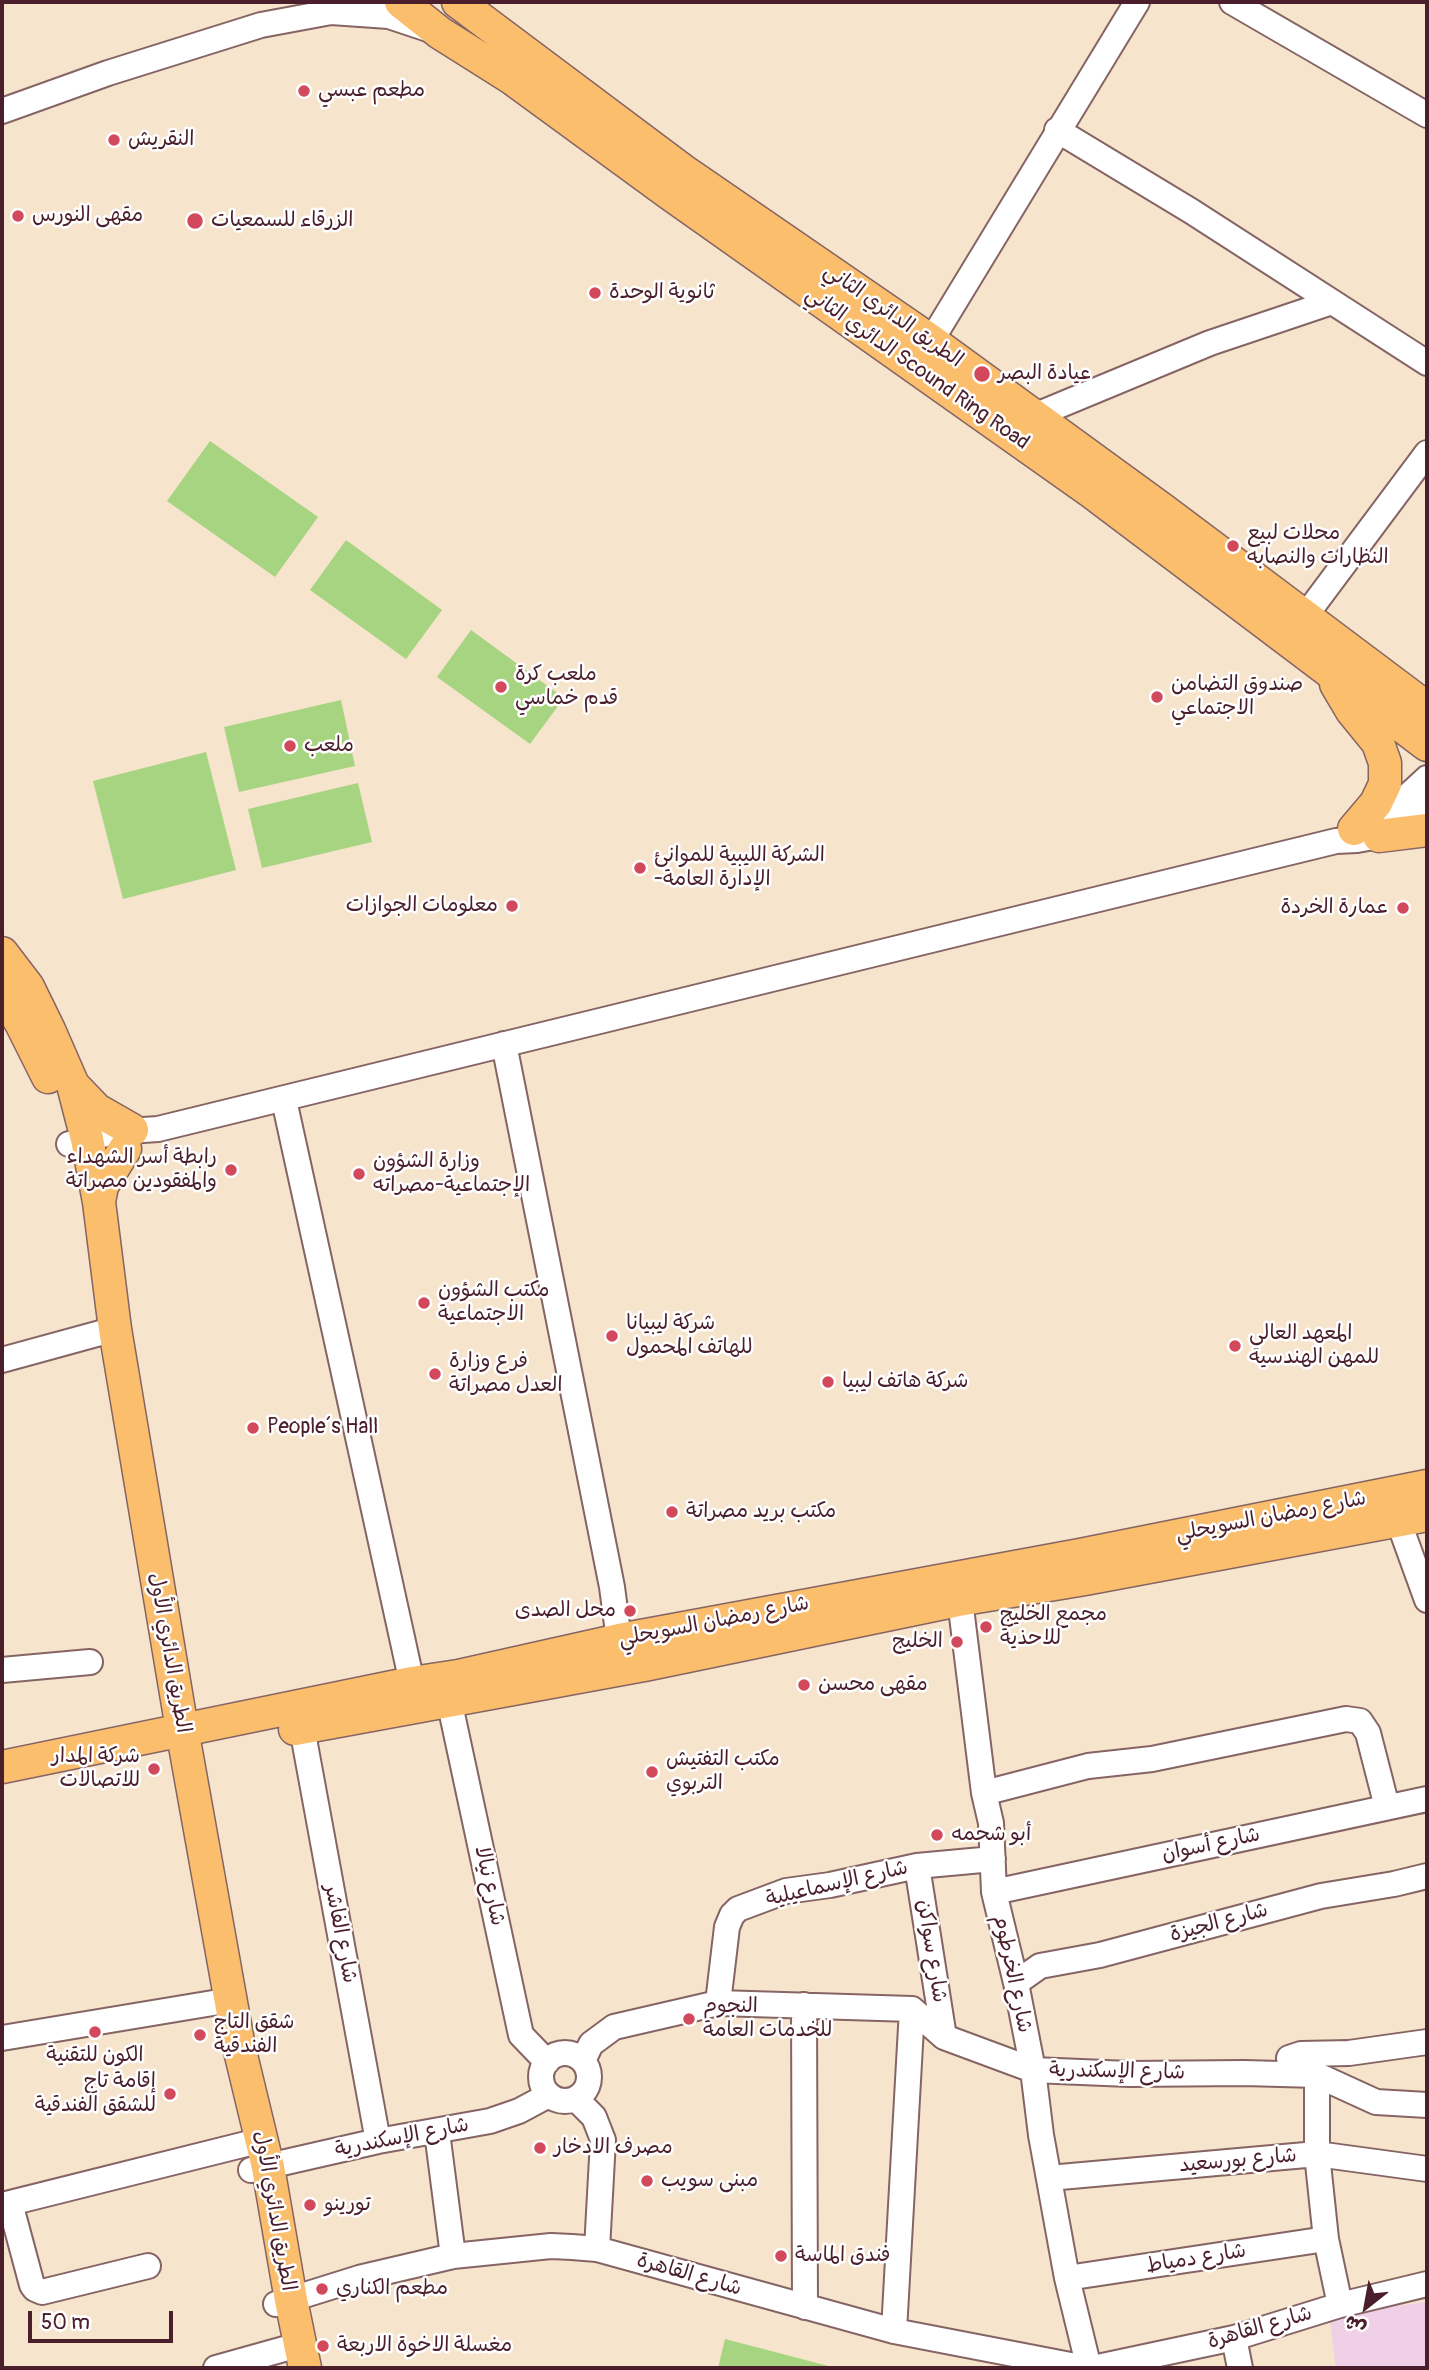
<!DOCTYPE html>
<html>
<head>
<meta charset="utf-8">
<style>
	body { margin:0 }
	#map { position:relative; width:1429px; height:2370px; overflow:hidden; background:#f6e4cd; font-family:Pangolin,"Playpen Sans Arabic",sans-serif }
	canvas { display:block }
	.frame { position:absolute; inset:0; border:4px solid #4a1f2b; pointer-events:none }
	.north { position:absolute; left:1331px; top:2272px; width:70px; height:70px; -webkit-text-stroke:5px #fff; paint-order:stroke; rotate:211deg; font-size:19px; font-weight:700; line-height:28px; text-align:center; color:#4a1f2b }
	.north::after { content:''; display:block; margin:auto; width:24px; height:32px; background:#4a1f2b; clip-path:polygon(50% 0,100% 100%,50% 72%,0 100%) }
	.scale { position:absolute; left:28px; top:2311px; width:145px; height:32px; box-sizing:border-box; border:4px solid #4a1f2b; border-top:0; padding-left:9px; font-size:21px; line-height:24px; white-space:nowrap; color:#4a1f2b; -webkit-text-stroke:5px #fff; paint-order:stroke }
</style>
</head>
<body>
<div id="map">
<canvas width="1429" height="2370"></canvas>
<div class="frame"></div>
<div class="north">ش</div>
<div class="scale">50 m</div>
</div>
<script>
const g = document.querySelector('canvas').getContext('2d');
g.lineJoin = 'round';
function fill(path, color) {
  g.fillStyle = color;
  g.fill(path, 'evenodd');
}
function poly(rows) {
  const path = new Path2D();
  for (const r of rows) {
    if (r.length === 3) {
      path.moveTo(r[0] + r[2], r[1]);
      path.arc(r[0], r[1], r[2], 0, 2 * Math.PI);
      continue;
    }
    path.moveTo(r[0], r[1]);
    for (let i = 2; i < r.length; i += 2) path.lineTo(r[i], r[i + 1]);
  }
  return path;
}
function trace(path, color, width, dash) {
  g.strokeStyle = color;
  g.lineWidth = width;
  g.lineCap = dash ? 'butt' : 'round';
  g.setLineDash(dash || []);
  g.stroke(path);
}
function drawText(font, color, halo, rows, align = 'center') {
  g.font = font + ' Pangolin,"Playpen Sans Arabic",sans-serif';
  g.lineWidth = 5;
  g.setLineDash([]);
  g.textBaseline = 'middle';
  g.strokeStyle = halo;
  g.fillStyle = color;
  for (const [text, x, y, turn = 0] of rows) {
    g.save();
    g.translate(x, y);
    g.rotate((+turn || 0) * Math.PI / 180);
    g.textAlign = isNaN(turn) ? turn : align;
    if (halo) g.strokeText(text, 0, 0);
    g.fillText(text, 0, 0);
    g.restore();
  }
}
const built = poly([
	[1427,2302,1427,2368,1336,2368,1329,2314]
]);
const green = poly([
	[210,441,318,517,275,577,167,501],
	[346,540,442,610,406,659,310,590],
	[471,630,564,698,530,744,437,677],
	[341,700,355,766,239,792,224,727],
	[206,752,236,870,123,899,93,781],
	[358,783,372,842,262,868,248,809],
	[725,2339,836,2368,718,2368]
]);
const minor = poly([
	[1232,2,1427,115],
	[2,111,108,73,261,25,331,12,389,16,428,29],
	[1057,130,1191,211,1427,363],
	[923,354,1137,2],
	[1034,416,1210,343,1332,302],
	[1294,631,1427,453],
	[1357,828,1388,814,1427,778],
	[504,1044,612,1587,619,1640],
	[284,1100,412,1683],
	[69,1144,114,1132,158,1129,1336,841,1357,840,1379,836,1398,829,1427,808],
	[2,1360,115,1329],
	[1398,1520,1427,1600],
	[958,1584,984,1793,991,1823,994,1892,1016,1983,1033,2070,1041,2135,1067,2278,1089,2368],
	[2,1670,90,1662],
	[449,1700,521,2035,547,2062],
	[302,1728,378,2141],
	[984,1793,1088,1766,1152,1759,1346,1719,1360,1721,1368,1733,1387,1807],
	[917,1866,944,2037],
	[994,1892,1427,1799],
	[1016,1983,1040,1966,1100,1955,1321,1896,1394,1884,1427,1876],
	[718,2003,727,1927,732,1915,738,1909,786,1891,830,1885,917,1866,993,1859],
	[804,2005,805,2307],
	[2,2038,231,2000],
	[565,2077,24],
	[1301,2054,1317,2075,1317,2154,1326,2239,1340,2305],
	[1289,2058,1301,2054,1349,2053,1427,2042],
	[583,2061,591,2044,614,2027,718,2003,912,2009,944,2037,1033,2070,1129,2074,1244,2073,1317,2075,1376,2102,1427,2105],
	[576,2099,594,2117,603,2140,597,2249],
	[437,2132,453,2256],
	[251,2170,378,2141,490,2121,519,2111,549,2095],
	[1049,2178,1317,2154,1427,2169],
	[10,2203,32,2285,35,2289,42,2292,148,2266],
	[2,2205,262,2140],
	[1067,2278,1326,2239],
	[276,2304,359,2278,453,2256,551,2246,572,2247,597,2249,894,2331,1086,2368],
	[894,2331,912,2009],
	[1234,2338,1240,2368],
	[216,2368,284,2349],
	[1093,2368,1234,2338,1340,2305,1427,2284]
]);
const major = poly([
	[401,2,440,33,513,79,669,193,1093,493,1427,745],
	[458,2,685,172,931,341,1163,510,1427,708],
	[1336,684,1352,711,1378,743,1385,763,1385,784,1376,803,1354,829],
	[1379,836,1427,830],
	[2,953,28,987,49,1030,73,1085,87,1139,99,1202,115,1329,182,1729,239,2047,268,2167,291,2300,305,2368],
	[2,991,21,1023,48,1077],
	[73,1085,97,1110,132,1130],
	[99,1202,102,1186,125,1149],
	[295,1729,644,1665,958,1600,1085,1579,1427,1515],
	[2,1767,412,1683,458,1676,619,1640,1080,1555,1427,1486]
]);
const markers = [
	[304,91,7,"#d1495b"],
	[114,140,7,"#d1495b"],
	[18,216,7,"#d1495b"],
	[195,221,9,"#d1495b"],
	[595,293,7,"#d1495b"],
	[982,374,9,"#d1495b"],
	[1233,546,7,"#d1495b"],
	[501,687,7,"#d1495b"],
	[1157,697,7,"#d1495b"],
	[290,746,7,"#d1495b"],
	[640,868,7,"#d1495b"],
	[512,906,7,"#d1495b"],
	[1403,908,7,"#d1495b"],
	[231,1170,7,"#d1495b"],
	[359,1174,7,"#d1495b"],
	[424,1303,7,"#d1495b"],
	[612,1336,7,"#d1495b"],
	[1235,1346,7,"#d1495b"],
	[435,1374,7,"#d1495b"],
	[828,1382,7,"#d1495b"],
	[253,1428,7,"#d1495b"],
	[672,1512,7,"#d1495b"],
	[630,1611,7,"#d1495b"],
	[986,1627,7,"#d1495b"],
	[957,1642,7,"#d1495b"],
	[804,1685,7,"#d1495b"],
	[154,1769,7,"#d1495b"],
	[652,1772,7,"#d1495b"],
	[937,1835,7,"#d1495b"],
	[689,2019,7,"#d1495b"],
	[95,2032,7,"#d1495b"],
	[200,2035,7,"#d1495b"],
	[170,2094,7,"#d1495b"],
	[540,2148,7,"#d1495b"],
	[647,2181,7,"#d1495b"],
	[310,2205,7,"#d1495b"],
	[781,2256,7,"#d1495b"],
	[322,2289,7,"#d1495b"],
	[323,2346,7,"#d1495b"]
];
const poiNames = [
	["مطعم عبسي",318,91],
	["النقريش",128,140],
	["مقهى النورس",32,216],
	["الزرقاء للسمعيات",211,221],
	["ثانوية الوحدة",609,293],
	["عيادة البصر",998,374],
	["محلات لبيع",1247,534],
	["النظارات والنصابه",1247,558],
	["ملعب كرة",515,675],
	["قدم خماسي",515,699],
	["صندوق التضامن",1171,685],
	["الاجتماعي",1171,709],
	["ملعب",304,746],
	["الشركة الليبية للموانئ",654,856],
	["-الإدارة العامة",654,880],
	["معلومات الجوازات",498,906,"right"],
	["عمارة الخردة",1389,908,"right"],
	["رابطة أسر الشهداء",217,1158,"right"],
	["والمفقودين مصراتة",217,1182,"right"],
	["وزارة الشؤون",373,1162],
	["الإجتماعية-مصراته",373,1186],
	["مكتب الشؤون",438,1291],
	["الاجتماعية",438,1315],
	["شركة ليبيانا",626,1324],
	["للهاتف المحمول",626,1348],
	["المعهد العالي",1249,1334],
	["للمهن الهندسيه",1249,1358],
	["فرع وزارة",449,1362],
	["العدل مصراتة",449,1386],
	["شركة هاتف ليبيا",842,1382],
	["People´s Hall",267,1428],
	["مكتب بريد مصراتة",686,1512],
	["محل الصدى",616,1611,"right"],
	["مجمع الخليج",1000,1615],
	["للاحذية",1000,1639],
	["الخليج",943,1642,"right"],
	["مقهى محسن",818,1685],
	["شركة المدار",140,1757,"right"],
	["للاتصالات",140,1781,"right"],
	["مكتب التفتيش",666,1760],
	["التربوي",666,1784],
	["أبو شحمه",951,1835],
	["النجوم",703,2007],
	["للخدمات العامة",703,2031],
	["شقق التاج",214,2023],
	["الفندقية",214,2047],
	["الكون للتقنية",95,2056,"center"],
	["إقامة تاج",156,2082,"right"],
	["للشقق الفندقية",156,2106,"right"],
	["مصرف الادخار",554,2148],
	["مبنى سويب",661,2181],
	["تورينو",324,2205],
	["فندق الماسة",795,2256],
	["مطعم الكناري",336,2289],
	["مغسلة الاخوة الاربعة",337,2346]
];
const streetNames = [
	["الطريق الدائري الثاني",893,316,35],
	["الدائري الثاني Scound Ring Road",917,369,35],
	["شارع رمضان السويحلي",1271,1517,-11],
	["شارع رمضان السويحلي",714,1622,-11],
	["الطريق الدائري الأول",169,1653,80],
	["شارع أسوان",1211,1845,-12],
	["شارع الإسماعيلية",837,1884,-13],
	["شارع نيالا",489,1886,78],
	["شارع الجيزة",1219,1923,-15],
	["شارع الفاشر",340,1934,79],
	["شارع سواكن",931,1951,81],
	["شارع الخرطوم",1012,1974,78],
	["شارع الإسكندرية",1117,2072,1],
	["شارع الإسكندرية",402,2138,-11],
	["شارع بورسعيد",1238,2161,-5],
	["الطريق الدائري الأول",274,2211,80],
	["شارع دمياط",1196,2259,-9],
	["شارع القاهرة",689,2275,16],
	["شارع القاهرة",1260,2328,-16]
];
fill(built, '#efd0e6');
fill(green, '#a7d480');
trace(minor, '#866464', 28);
trace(major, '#866464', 35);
trace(minor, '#fff', 24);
trace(major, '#fabe6d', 32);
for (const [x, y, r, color] of markers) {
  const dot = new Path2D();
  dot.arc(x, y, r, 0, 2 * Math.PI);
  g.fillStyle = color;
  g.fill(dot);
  trace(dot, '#fff', 2.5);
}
drawText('21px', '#4a1f2b', '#fff', poiNames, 'left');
drawText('21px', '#4a1f2b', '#fff', streetNames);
</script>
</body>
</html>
